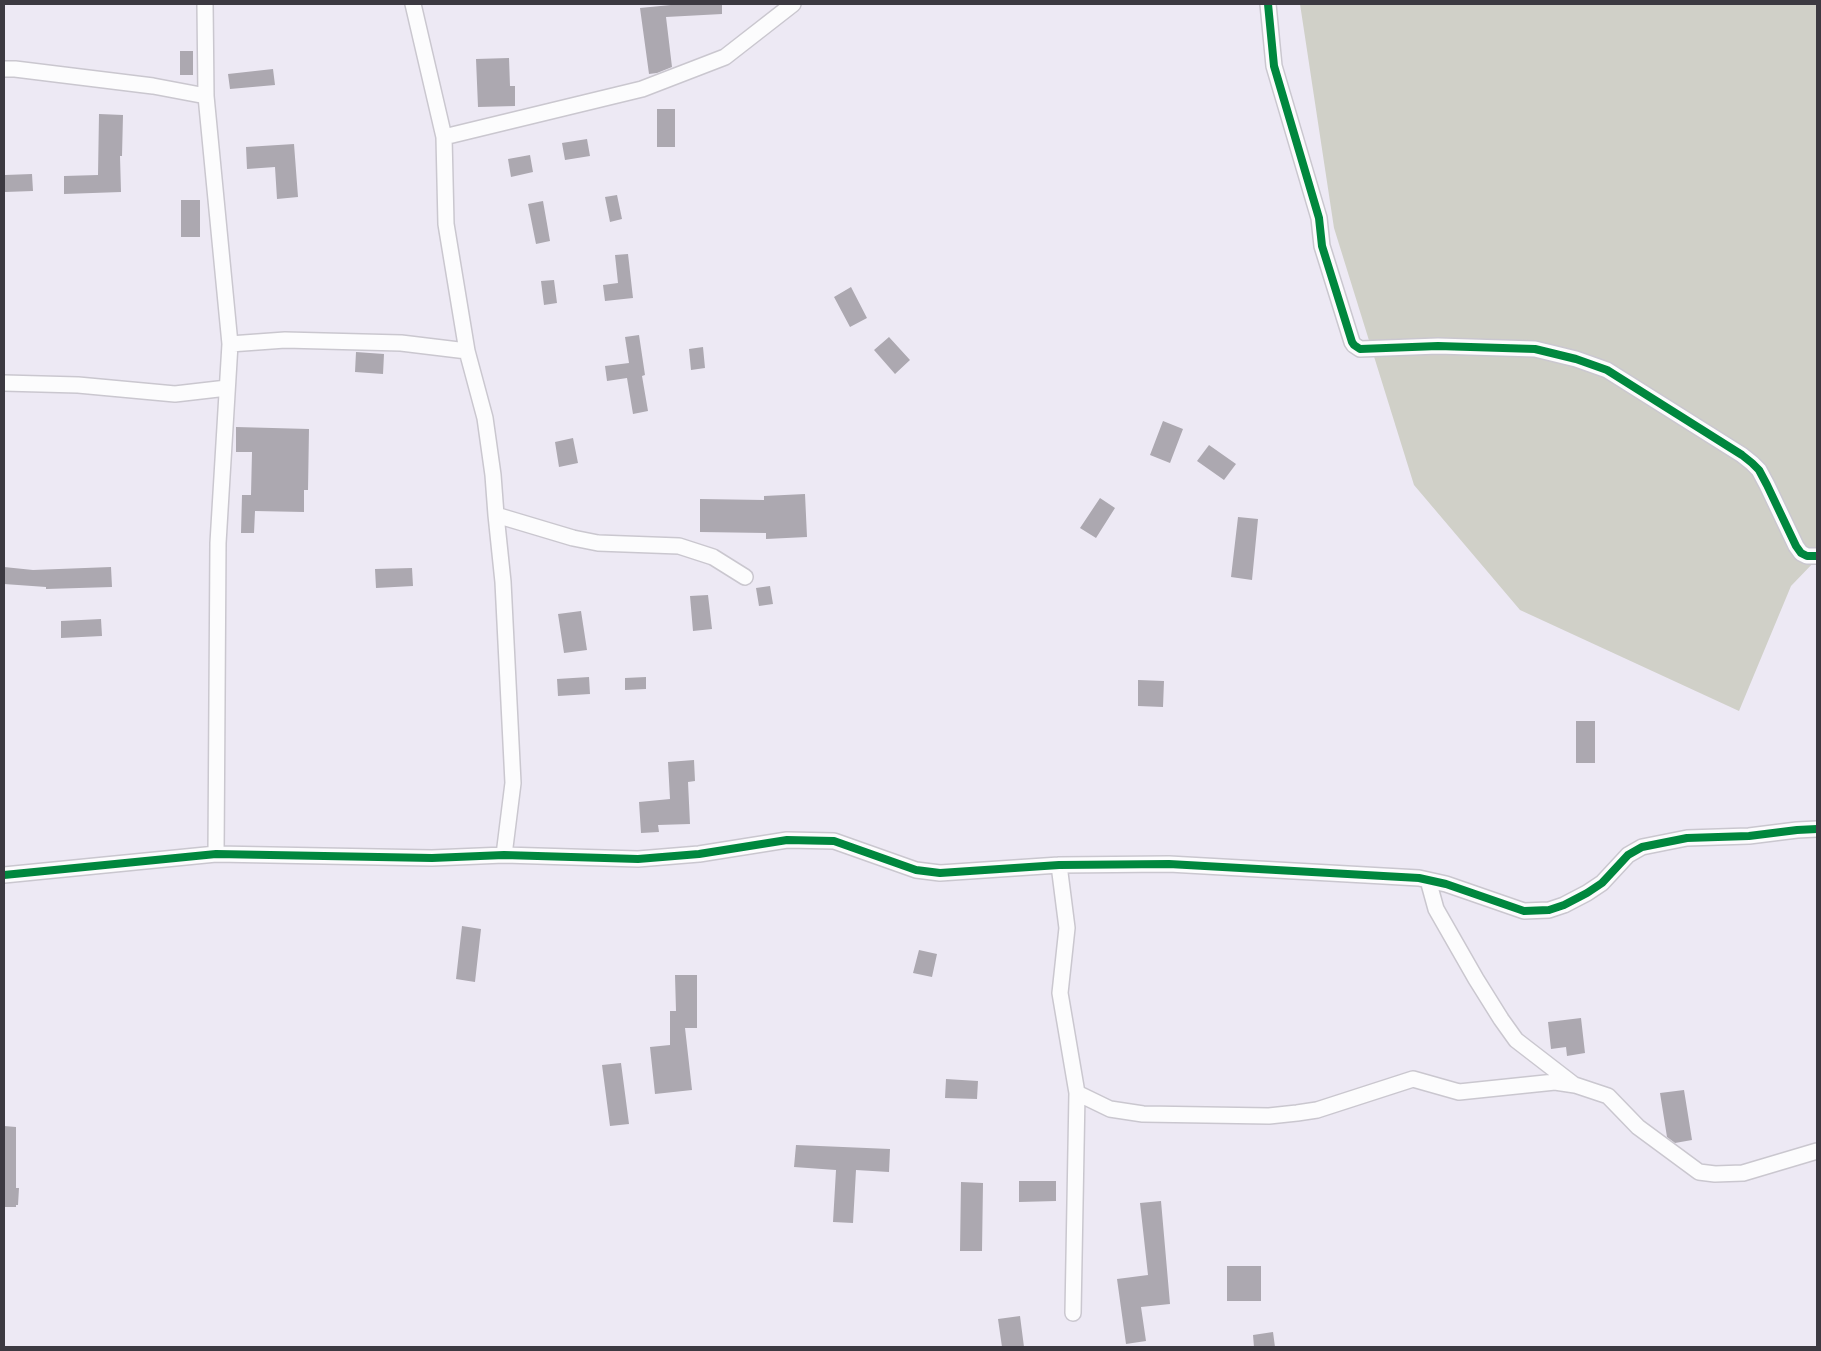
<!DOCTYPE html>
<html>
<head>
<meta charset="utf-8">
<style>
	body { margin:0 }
	#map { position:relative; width:1821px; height:1351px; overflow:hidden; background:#ede9f4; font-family:Montserrat,sans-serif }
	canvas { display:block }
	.frame { position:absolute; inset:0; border:5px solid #3c3941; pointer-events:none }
</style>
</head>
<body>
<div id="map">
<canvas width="1821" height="1351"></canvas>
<div class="frame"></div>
</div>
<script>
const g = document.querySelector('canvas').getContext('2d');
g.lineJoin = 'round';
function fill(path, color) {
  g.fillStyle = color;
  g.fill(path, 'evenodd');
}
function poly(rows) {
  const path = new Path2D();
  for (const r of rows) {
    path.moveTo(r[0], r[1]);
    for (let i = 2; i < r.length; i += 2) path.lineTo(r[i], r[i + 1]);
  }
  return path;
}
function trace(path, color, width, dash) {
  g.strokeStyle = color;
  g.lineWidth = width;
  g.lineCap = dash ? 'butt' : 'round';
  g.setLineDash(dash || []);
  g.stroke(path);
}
const green = poly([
	[1300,4,1817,4,1817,559,1791,586,1739,711,1520,610,1414,485,1334,228]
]);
const building = poly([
	[681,4,722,4,722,14,666,17,672,67,657,73,649,74,640,8],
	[180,51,193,51,193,75,180,75],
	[509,58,510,86,515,86,515,106,478,107,476,59],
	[273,69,275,85,230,89,228,74],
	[657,109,675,109,675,147,657,147],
	[99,114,123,115,122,156,120,156,121,192,64,194,64,176,98,175],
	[587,139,590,156,565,160,562,143],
	[294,144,298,197,277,199,275,167,247,169,246,147],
	[530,155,533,172,511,177,508,159],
	[32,174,33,191,5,192,5,175],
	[617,195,622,219,610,222,605,197],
	[181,200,200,200,200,237,181,237],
	[543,201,550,241,536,244,528,204],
	[628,254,633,298,605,301,603,285,618,283,615,255],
	[554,280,557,303,544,305,541,281],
	[851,287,867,318,850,327,834,297],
	[639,335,645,375,642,376,648,411,633,414,627,378,607,381,605,366,629,363,625,337],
	[889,337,910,360,895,374,874,350],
	[703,347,705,368,691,370,689,349],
	[356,352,384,354,383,374,355,372],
	[1163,421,1183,429,1170,463,1150,455],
	[236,427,309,429,308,490,304,490,304,512,255,511,254,533,241,533,242,495,251,495,252,452,236,452],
	[573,438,578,463,559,467,555,442],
	[1209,445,1236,464,1224,480,1197,461],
	[805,494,807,537,766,539,766,533,700,532,700,499,764,500,764,496],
	[1100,498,1115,508,1096,538,1080,528],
	[1238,517,1258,519,1252,580,1231,577],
	[4,567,33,570,111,567,112,587,46,589,46,587,4,584],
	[412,568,413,586,376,588,375,569],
	[770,586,773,604,759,606,756,588],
	[708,595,712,629,693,631,690,596],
	[581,611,587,650,564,653,558,614],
	[101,619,102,636,61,638,61,621],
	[589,677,590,694,558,696,557,679],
	[646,677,646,689,625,690,625,678],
	[1138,680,1164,681,1163,707,1138,706],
	[1576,721,1595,721,1595,763,1576,763],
	[694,760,695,781,688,782,690,824,658,825,659,832,641,833,639,802,670,799,668,762],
	[462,926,481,929,475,982,456,979],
	[919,950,937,954,932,977,913,973],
	[675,975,697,975,697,1028,685,1028,692,1090,655,1094,650,1047,670,1045,670,1011,676,1011],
	[1581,1018,1585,1053,1567,1056,1566,1047,1551,1049,1548,1022],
	[621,1063,629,1124,610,1126,602,1065],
	[946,1079,978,1081,977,1099,945,1098],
	[1684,1090,1692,1140,1675,1143,1667,1137,1660,1093],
	[4,1126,16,1127,16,1188,19,1188,18,1205,16,1205,16,1207,4,1207],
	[796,1145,890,1149,889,1172,856,1170,853,1223,833,1222,836,1170,794,1167],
	[1019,1181,1056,1181,1056,1201,1019,1202],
	[961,1182,983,1183,982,1251,960,1251],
	[1161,1201,1170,1304,1141,1307,1146,1341,1126,1344,1117,1279,1148,1275,1140,1203],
	[1227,1266,1261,1266,1261,1301,1227,1301],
	[1020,1316,1024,1347,1002,1347,998,1319],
	[1273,1332,1275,1347,1254,1347,1253,1335]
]);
const minor = poly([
	[205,4,206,96,230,344,218,543,216,854],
	[413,4,444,137,446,224,467,351,485,418,493,475,496,515,503,582,513,783,504,855],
	[1268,4,1274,66,1319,218,1322,246,1352,342,1354,345,1360,349,1438,346,1535,349,1576,359,1607,370,1742,455,1752,463,1759,470,1767,485,1796,546,1801,553,1807,556,1817,556],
	[4,69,15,69,153,86,206,96],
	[444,137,642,89,725,57,793,4],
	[230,344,285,340,401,343,467,351],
	[4,383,78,385,175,394,227,388],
	[496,515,573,538,598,543,679,546,713,557,745,577],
	[1059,865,1067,928,1060,993,1077,1093,1073,1313],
	[4,875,216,854,432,858,504,855,638,859,699,854,787,840,834,841,916,870,940,873,1059,865,1169,864,1419,878,1446,884,1524,911,1549,910,1564,905,1587,893,1602,883,1628,855,1642,847,1687,838,1749,836,1797,830,1817,829],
	[1428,880,1436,909,1476,979,1501,1019,1516,1040,1573,1084],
	[1077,1093,1110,1109,1143,1114,1269,1116,1297,1113,1317,1110,1413,1079,1459,1092,1555,1082,1575,1085,1608,1096,1638,1127,1699,1172,1715,1174,1743,1173,1817,1151]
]);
const cycleway = poly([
	[1268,4,1274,66,1319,218,1322,246,1352,342,1354,345,1360,349,1438,346,1535,349,1576,359,1607,370,1742,455,1752,463,1759,470,1767,485,1796,546,1801,553,1807,556,1817,556],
	[4,875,216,854,432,858,504,855,638,859,699,854,787,840,834,841,916,870,940,873,1059,865,1169,864,1419,878,1446,884,1524,911,1549,910,1564,905,1587,893,1602,883,1628,855,1642,847,1687,838,1749,836,1797,830,1817,829]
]);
fill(green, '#d0d0c8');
fill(building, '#aca8b0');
trace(minor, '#cac7cf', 18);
trace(minor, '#fcfcfd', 15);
trace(cycleway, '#00873e', 8);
</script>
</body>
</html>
